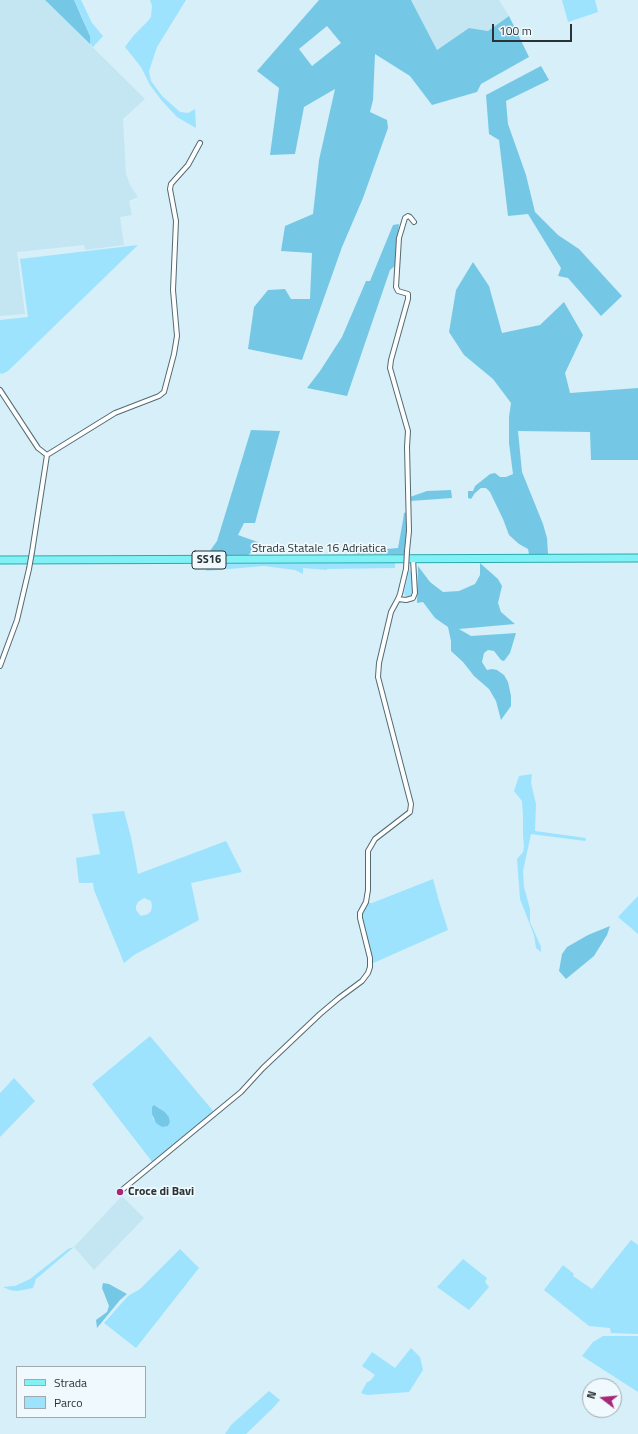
<!DOCTYPE html>
<html>
<head>
<meta charset="utf-8">
<style>
	body { margin:0 }
	#map { position:relative; width:638px; height:1434px; overflow:hidden; background:#d7eff8; font-family:"Titillium Web",sans-serif }
	canvas { display:block }
	.legend { position:absolute; left:16px; top:1366px; width:130px; height:52px; box-sizing:border-box; background:#f0f9fd; border:1px solid #a0aaad; margin:0; padding:5px 7px; list-style:none; font-size:12px; color:#293336 }
	.legend li { display:flex; align-items:center; gap:8px; height:20px }
	.legend b { width:20px; border:1px solid #a0aaad }
	.north { position:absolute; left:582px; top:1378px; width:40px; height:40px; box-sizing:border-box; background:#f0f9fd; border:1px solid #a0aaad; border-radius:50%; rotate:286deg; font-size:11px; font-weight:700; line-height:16px; text-align:center; color:#293336 }
	.north::after { content:''; display:block; margin:auto; width:14px; height:18px; background:#a62879; clip-path:polygon(50% 0,100% 100%,50% 72%,0 100%) }
	.scale { position:absolute; left:492px; top:24px; width:80px; height:18px; box-sizing:border-box; border:2px solid #293336; border-top:0; padding-left:5px; font-size:12px; line-height:14px; white-space:nowrap; color:#293336; -webkit-text-stroke:3px #f0f9fd; paint-order:stroke }
</style>
</head>
<body>
<div id="map">
<canvas width="638" height="1434"></canvas>
<ul class="legend">
<li><b style="height:5px;background:#82f1f5"></b>Strada</li>
<li><b style="height:11px;background:#9de3fe"></b>Parco</li>
</ul>
<div class="north">N</div>
<div class="scale">100 m</div>
</div>
<script>
const g = document.querySelector('canvas').getContext('2d');
g.lineJoin = 'round';
function fill(path, color) {
  g.fillStyle = color;
  g.fill(path, 'evenodd');
}
function poly(rows) {
  const path = new Path2D();
  for (const r of rows) {
    path.moveTo(r[0], r[1]);
    for (let i = 2; i < r.length; i += 2) path.lineTo(r[i], r[i + 1]);
  }
  return path;
}
function trace(path, color, width, dash) {
  g.strokeStyle = color;
  g.lineWidth = width;
  g.lineCap = dash ? 'butt' : 'round';
  g.setLineDash(dash || []);
  g.stroke(path);
}
function drawText(font, color, halo, rows, align = 'center') {
  g.font = font + ' "Titillium Web",sans-serif';
  g.lineWidth = 3.5;
  g.setLineDash([]);
  g.textBaseline = 'middle';
  g.strokeStyle = halo;
  g.fillStyle = color;
  for (const [text, x, y, turn = 0] of rows) {
    g.save();
    g.translate(x, y);
    g.rotate((+turn || 0) * Math.PI / 180);
    g.textAlign = isNaN(turn) ? turn : align;
    if (halo) g.strokeText(text, 0, 0);
    g.fillText(text, 0, 0);
    g.restore();
  }
}
const built = poly([
	[0,0,45,0,145,99,123,119,126,174,130,185,138,197,129,201,132,215,120,217,124,245,85,250,84,245,17,252,25,314,0,316],
	[411,0,499,0,509,16,488,31,469,28,437,50],
	[122,1196,144,1218,94,1270,74,1247]
]);
const green = poly([
	[74,0,81,0,92,23,103,36,93,47,90,44,90,36,82,17],
	[150,0,186,0,157,47,149,71,151,81,162,96,180,112,188,113,195,109,196,128,177,117,162,101,150,85,141,67,125,47,133,36,148,21,151,17,152,6],
	[562,0,595,0,598,12,568,22],
	[138,245,8,371,2,374,0,373,0,320,28,317,20,259],
	[395,563,395,568,327,569,327,570,303,568,303,574,295,570,264,566,206,571,207,564],
	[409,570,412,572,414,593,409,597,405,596,404,593],
	[532,774,531,783,536,804,535,831,586,838,585,841,531,834,523,871,524,887,530,909,530,922,541,947,541,952,536,948,534,935,520,899,517,859,523,852,524,847,523,834,523,816,522,801,514,791,519,776],
	[124,811,131,837,138,874,226,841,242,872,191,883,199,920,134,955,124,963,94,890,93,883,79,883,76,858,100,854,92,814],
	[144,898,151,901,152,906,151,911,148,914,141,916,136,910,136,906,138,902],
	[433,879,439,901,448,930,371,964,361,920,361,913,367,903,372,903],
	[638,896,638,934,618,917],
	[150,1036,214,1112,153,1163,92,1084],
	[156,1106,165,1112,169,1117,170,1122,168,1126,153,1119,152,1107],
	[14,1078,35,1101,0,1137,0,1093],
	[631,1240,638,1245,638,1334,611,1333,610,1328,589,1326,544,1290,563,1265,574,1274,573,1276,592,1289],
	[74,1247,36,1279,33,1288,17,1291,10,1290,3,1287,15,1286,30,1279,68,1249],
	[180,1249,199,1268,136,1348,104,1323,128,1296,140,1289],
	[463,1259,487,1278,485,1282,489,1287,469,1310,437,1287],
	[603,1336,638,1336,638,1392,582,1356,593,1342],
	[411,1348,420,1357,423,1370,409,1392,367,1395,361,1393,367,1382,370,1381,375,1375,362,1366,372,1352,395,1368],
	[269,1391,280,1400,272,1409,246,1434,225,1434,231,1425]
]);
const forest = poly([
	[45,0,74,0,90,36,90,44],
	[319,0,411,0,437,50,469,28,488,31,509,16,529,57,481,84,477,92,432,105,410,76,375,54,373,100,370,112,387,120,388,128,363,198,342,247,302,360,248,349,254,307,268,290,285,289,291,299,310,299,312,253,281,251,285,226,313,214,319,160,335,89,304,107,295,154,270,155,279,88,257,71],
	[327,26,341,43,312,66,299,49],
	[541,66,549,80,506,101,508,124,526,175,535,212,558,235,579,249,622,296,601,316,568,278,558,276,561,268,528,214,508,216,499,140,489,134,486,95],
	[399,224,395,266,390,270,347,396,307,388,320,371,342,337,366,281,370,281,393,225],
	[473,262,489,286,502,333,540,325,564,302,583,335,565,373,570,393,638,388,638,460,591,460,590,432,518,431,522,472,543,524,547,538,548,554,529,554,528,549,519,544,509,535,503,519,490,492,486,488,481,488,475,493,471,499,468,498,468,491,473,491,475,486,490,474,495,473,500,477,506,477,513,474,509,443,509,417,511,403,493,379,464,355,449,332,456,290],
	[251,430,280,431,255,523,244,523,238,535,263,544,248,555,207,555,217,541],
	[451,490,452,498,410,501,410,497,427,491],
	[407,512,407,528,404,554,353,554,353,550,375,550,398,548,403,520,404,513],
	[480,563,498,579,502,586,498,603,501,612,515,624,459,629,471,636,516,633,510,653,504,661,501,660,494,651,488,650,484,653,482,662,487,670,492,669,497,670,504,675,508,682,511,696,511,706,501,720,496,701,489,689,474,676,463,662,451,651,451,641,448,627,435,618,423,602,417,603,418,566,430,582,443,592,459,591,475,584,480,575],
	[610,926,607,935,594,956,566,979,559,971,562,954,567,947,588,935],
	[154,1105,165,1112,169,1117,170,1122,168,1126,162,1127,156,1123,152,1114,152,1107],
	[103,1283,109,1284,127,1294,120,1300,97,1328,96,1320,107,1312,109,1306,102,1288]
]);
const street = poly([
	[0,390,38,448,47,455,32,552],
	[47,455,115,413,159,396,164,392,174,354,177,336,173,290,176,221,170,189,171,184,188,165,200,143],
	[407,551,409,531,407,447,408,431,390,368,391,360,408,299,408,294,398,291,396,287,399,238,405,218,408,216,410,217,414,222],
	[398,599,400,594,406,569],
	[0,666,17,620,29,569],
	[122,1190,241,1092,263,1068,320,1014,339,998,362,981,368,973,370,967,370,958,360,918,360,913,366,902,368,890,368,851,375,839,410,812,411,804,378,677,379,663,391,612,398,599,406,600,413,598,415,593,413,559]
]);
const primary = poly([
	[0,560,638,558]
]);
const streetBridge = poly([
	[29,569,32,552],
	[406,569,407,551]
]);
const markers = [
	[120,1192,4,"#a62879"]
];
const shields = [
	[209,560,34]
];
const shieldNames = [
	["SS16",209,560]
];
const streetNames = [
	["Strada Statale 16 Adriatica",319,549]
];
const poiNames = [
	["Croce di Bavi",128,1192]
];
fill(built, '#c4e5f2');
fill(green, '#9de3fe');
fill(forest, '#75c8e5');
trace(street, '#546a72', 6);
trace(primary, '#2ca9ae', 9);
trace(street, '#fff', 4);
trace(primary, '#82f1f5', 7);
trace(streetBridge, '#546a72', 6, []);
trace(streetBridge, '#fff', 4);
for (const [x, y, r, color] of markers) {
  const dot = new Path2D();
  dot.arc(x, y, r, 0, 2 * Math.PI);
  g.fillStyle = color;
  g.fill(dot);
  trace(dot, '#f0f9fd', 1.5);
}
for (const [x, y, w] of shields) {
  const box = new Path2D();
  box.roundRect(x - w / 2, y - 9, w, 18, 3);
  g.fillStyle = '#f0f9fd';
  g.fill(box);
  trace(box, '#293336', 1);
}
drawText('bold 11px', '#293336', null, shieldNames);
drawText('12px', '#293336', '#f0f9fd', streetNames);
drawText('bold 12px', '#293336', '#f0f9fd', poiNames, 'left');
</script>
</body>
</html>
